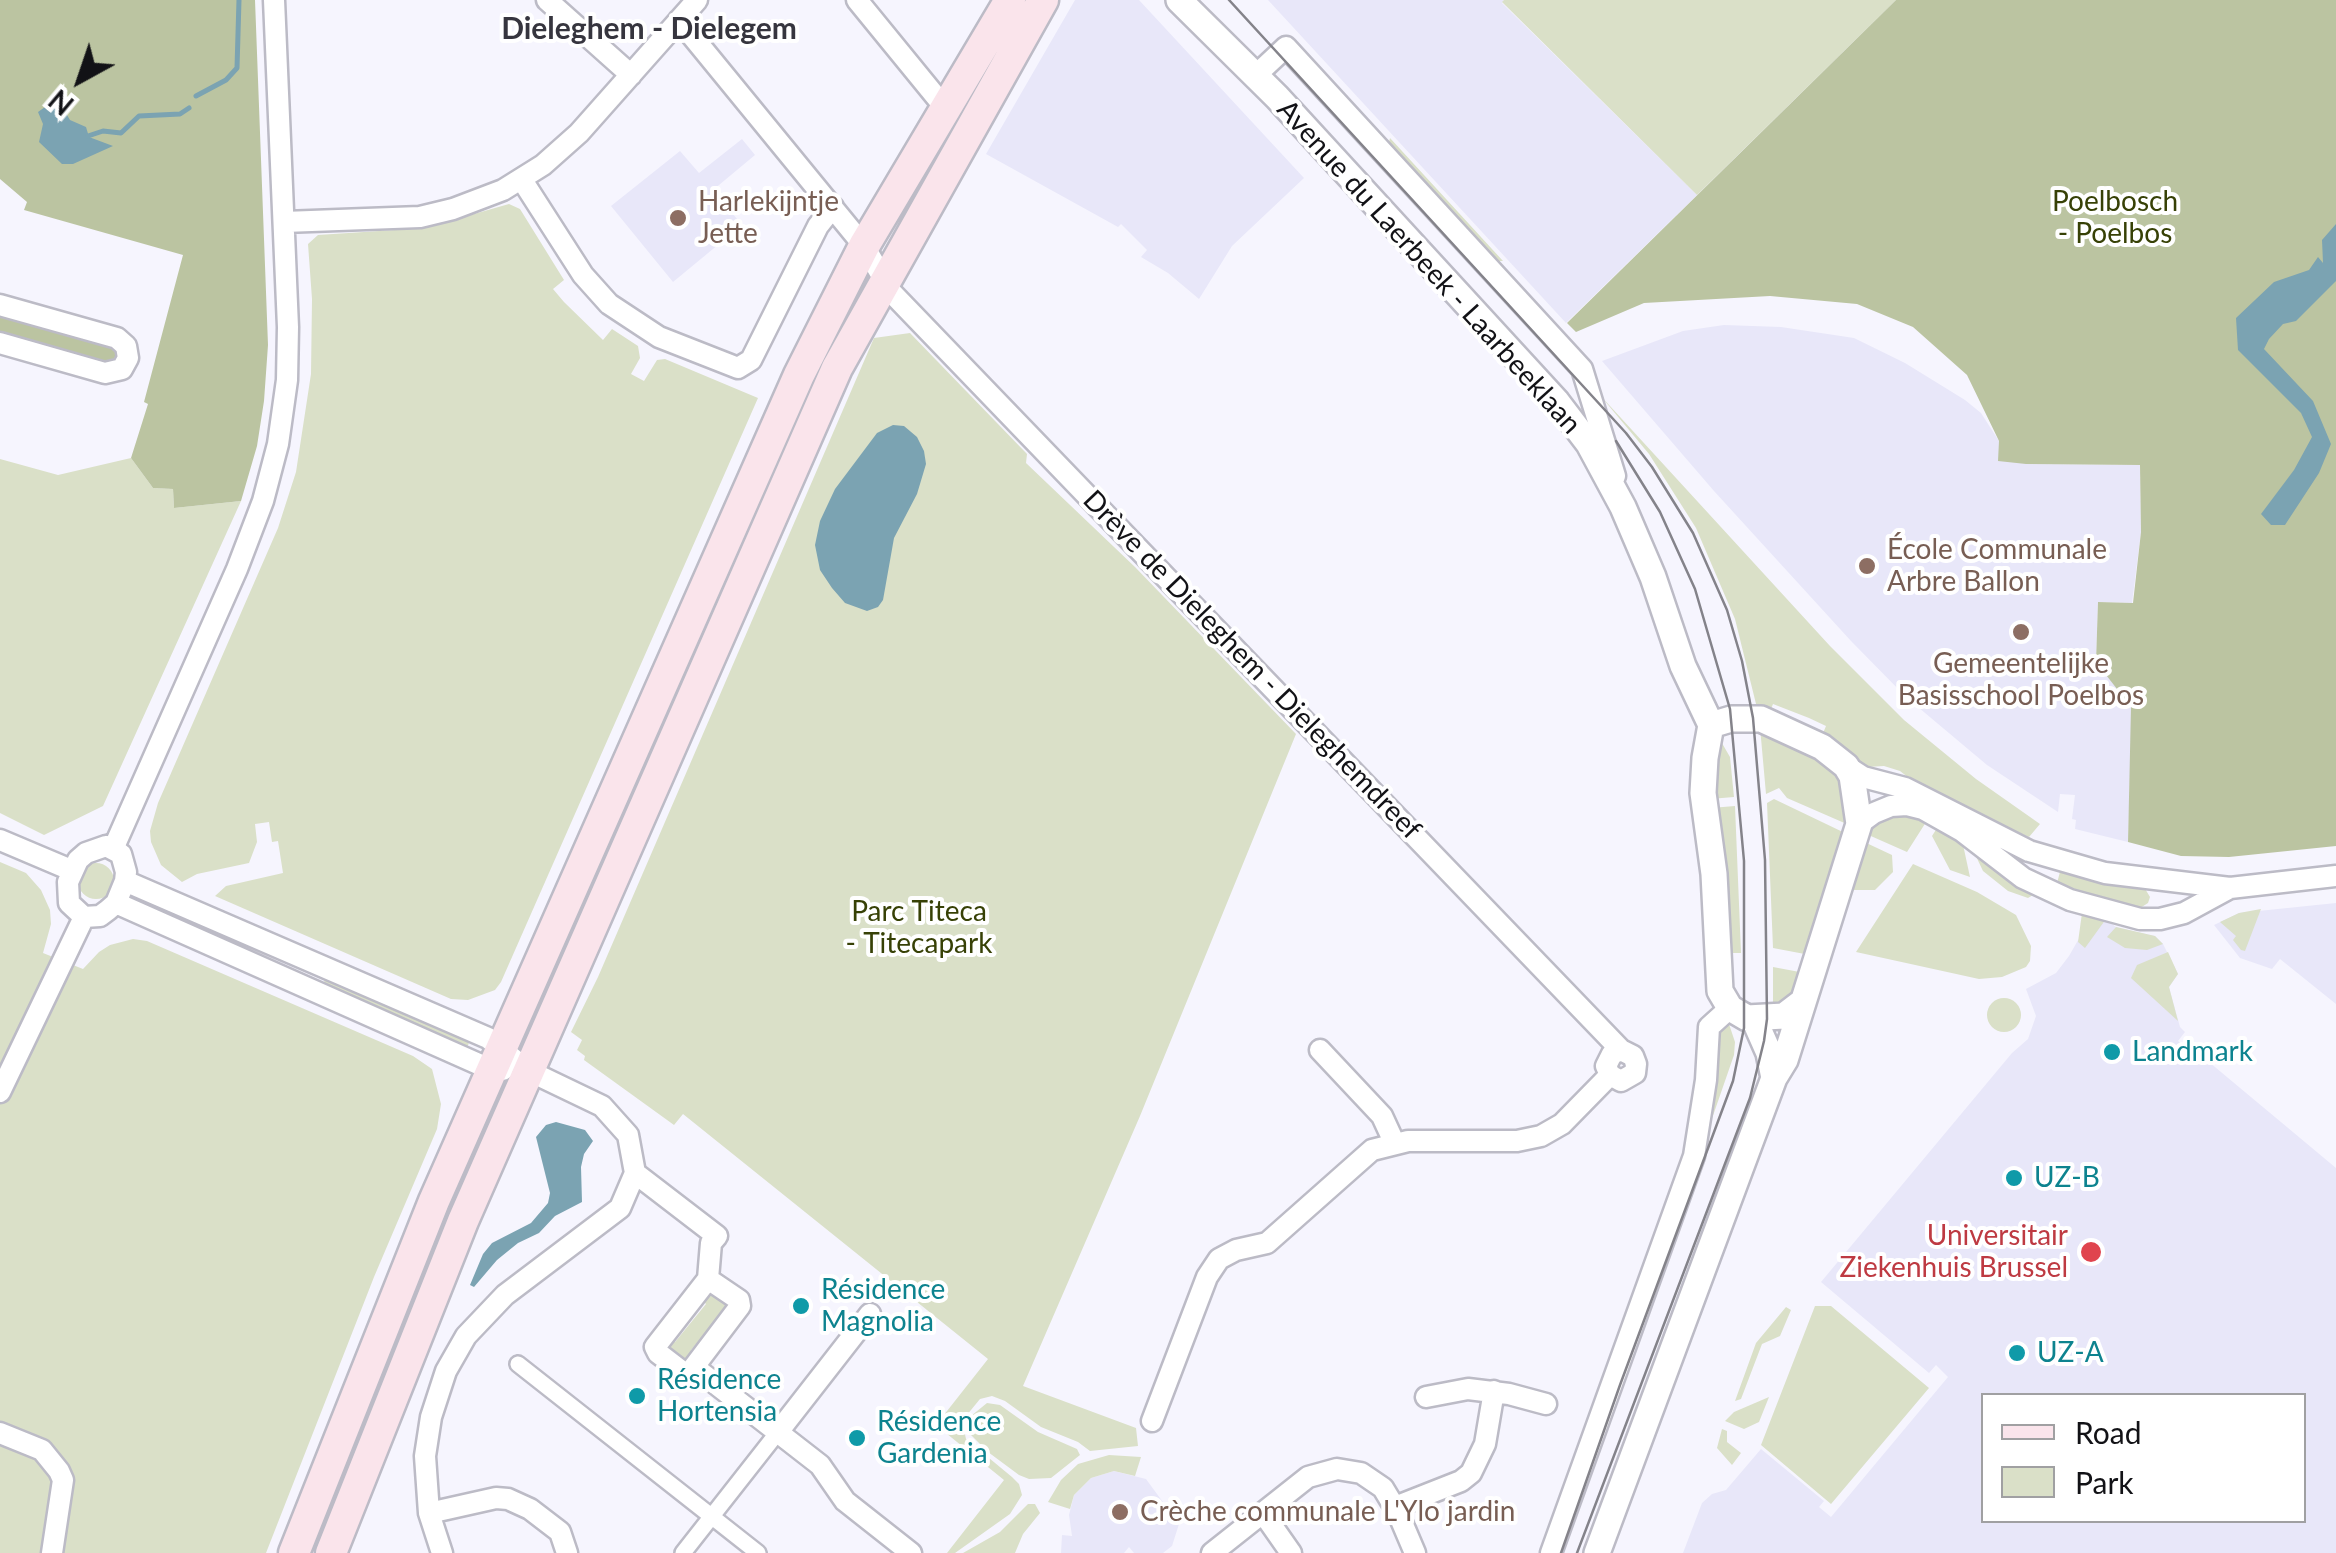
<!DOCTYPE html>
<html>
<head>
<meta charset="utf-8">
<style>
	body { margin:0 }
	#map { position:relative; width:2336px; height:1553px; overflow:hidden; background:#f6f5fe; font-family:Lato,sans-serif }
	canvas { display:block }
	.legend { position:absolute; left:1981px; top:1393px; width:325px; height:130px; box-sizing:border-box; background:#fff; border:2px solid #a0a0a2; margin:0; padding:12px 18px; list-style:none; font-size:30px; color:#121216 }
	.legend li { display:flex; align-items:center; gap:20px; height:50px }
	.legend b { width:50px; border:2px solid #a0a0a2 }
	.north { position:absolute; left:30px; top:30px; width:100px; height:100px; -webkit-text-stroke:8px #fff; paint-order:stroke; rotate:220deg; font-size:28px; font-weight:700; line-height:40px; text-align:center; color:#121216 }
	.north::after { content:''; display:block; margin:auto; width:35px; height:45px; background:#121216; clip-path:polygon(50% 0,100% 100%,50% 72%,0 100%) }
</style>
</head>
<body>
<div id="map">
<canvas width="2336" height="1553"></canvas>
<ul class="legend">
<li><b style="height:12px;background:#fae4eb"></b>Road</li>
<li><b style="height:28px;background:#dae0c8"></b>Park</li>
</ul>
<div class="north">N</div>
</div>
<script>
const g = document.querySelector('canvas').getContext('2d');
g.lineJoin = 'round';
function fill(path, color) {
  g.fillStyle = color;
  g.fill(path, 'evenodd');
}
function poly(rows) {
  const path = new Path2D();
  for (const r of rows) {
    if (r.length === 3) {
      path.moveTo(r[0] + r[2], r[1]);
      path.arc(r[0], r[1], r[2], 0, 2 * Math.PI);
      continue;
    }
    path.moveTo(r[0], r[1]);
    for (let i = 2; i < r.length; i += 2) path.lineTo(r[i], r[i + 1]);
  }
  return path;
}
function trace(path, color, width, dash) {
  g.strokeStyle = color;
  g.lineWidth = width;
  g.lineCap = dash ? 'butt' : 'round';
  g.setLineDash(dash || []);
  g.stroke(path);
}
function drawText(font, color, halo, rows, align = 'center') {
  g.font = font + ' Lato,sans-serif';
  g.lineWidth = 8;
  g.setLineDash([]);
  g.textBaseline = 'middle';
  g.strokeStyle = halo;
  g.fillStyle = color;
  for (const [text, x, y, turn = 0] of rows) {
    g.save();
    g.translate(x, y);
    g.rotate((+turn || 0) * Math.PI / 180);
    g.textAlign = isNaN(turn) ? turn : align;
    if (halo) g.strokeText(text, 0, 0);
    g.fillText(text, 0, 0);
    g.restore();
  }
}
const built = poly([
	[1075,0,1139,0,1304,178,1232,246,1199,299,1168,273,1141,257,1147,250,1121,224,1118,227,986,154],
	[1268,0,1504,0,1502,3,1697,195,1566,323],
	[742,139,755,155,713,190,742,225,673,282,611,206,680,151,699,173],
	[1724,325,1781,327,1854,338,1905,363,1965,400,1981,413,1999,441,2026,464,2140,465,2141,532,2132,603,2098,602,2096,661,2132,707,2128,842,2075,829,2076,820,2072,819,2075,795,2060,794,2058,812,1987,765,1906,697,1851,641,1714,491,1602,361,1683,331],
	[2336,903,2336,1004,2280,959,2272,969,2240,958,2214,925,2239,913],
	[2082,913,2106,919,2116,927,2155,936,2163,944,2178,974,2169,987,2180,1027,2185,1032,2178,1041,2199,1059,2203,1057,2336,1168,2336,1553,1683,1553,1702,1503,1712,1494,1726,1490,1761,1449,1824,1501,1819,1507,1831,1517,1948,1377,1936,1365,1929,1373,1821,1282,2012,1053,2028,1039,2036,1016,2026,989,2056,973,2069,956,2081,935],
	[1984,1396,2304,1396,2304,1520,1984,1520],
	[1114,1471,1146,1479,1179,1524,1172,1546,1163,1553,1134,1553,1129,1547,1124,1553,1061,1553,1062,1535,1072,1536,1069,1515,1074,1495,1091,1478]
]);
const green = poly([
	[1504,0,1896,0,1697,195,1502,2],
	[1390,138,1503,261,1490,261,1387,150],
	[509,204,520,209,564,280,553,289,564,302,603,340,612,329,638,346,640,358,631,374,644,381,657,360,665,359,758,398,501,982,495,990,468,1000,451,999,215,896,226,886,283,873,278,841,272,842,269,822,255,824,257,842,249,863,197,874,182,882,161,865,151,842,150,831,158,803,278,528,296,472,311,374,312,299,308,244,318,235,425,228],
	[910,333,1027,454,1026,463,1135,567,1296,734,1140,1116,1023,1386,1136,1428,1138,1446,1090,1451,1078,1442,1041,1427,1005,1401,992,1396,980,1399,962,1421,966,1439,1012,1477,1019,1484,1022,1495,1010,1514,955,1553,947,1553,1004,1480,936,1425,988,1359,683,1114,674,1125,584,1060,585,1056,577,1050,582,1040,571,1032,598,977,874,338],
	[1599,394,1830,646,1904,720,1976,779,2040,824,2029,837,1924,790,1900,771,1884,766,1867,767,1866,770,1821,738,1826,726,1809,718,1773,704,1771,709,1758,712,1735,619,1696,528,1649,454],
	[131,458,153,488,173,489,174,508,241,501,103,806,44,835,0,813,0,459,58,475],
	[1760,727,1804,745,1841,777,1849,825,1787,798,1779,788,1766,794],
	[1719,738,1730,757,1734,797,1710,799],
	[1774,799,1847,834,1810,955,1773,948,1767,803],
	[1735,806,1741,953,1724,953,1711,808],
	[1903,813,1928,819,1907,852,1864,833,1876,823],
	[1939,825,1962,840,1970,877,1950,870,1932,836],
	[1860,840,1892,855,1893,872,1875,890,1843,890],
	[1973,850,2038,892,2028,898,2008,891,1983,871],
	[0,862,26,873,41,890,50,910,51,924,43,953,83,969,99,952,110,945,133,939,147,941,413,1056,432,1069,441,1104,437,1129,374,1277,266,1553,0,1553],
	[96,881,18],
	[1913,864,1977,892,2016,915,2031,946,2030,961,2026,967,2002,977,1979,979,1856,952],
	[2061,868,2144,887,2150,897,2148,903,2137,910,2056,887],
	[2261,909,2245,951,2241,950,2233,940,2236,936,2220,922,2239,913],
	[2082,913,2106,919,2085,948,2078,942],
	[2116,927,2155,936,2163,944,2147,950,2125,948,2107,937],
	[2168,952,2178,974,2169,987,2178,1021,2131,978,2137,965],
	[1773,967,1805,973,1792,997,1773,1010],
	[327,978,470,1040,467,1048,326,987,324,981],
	[2004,1015,17],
	[1728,1021,1735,1042,1734,1055,1698,1159,1714,1028],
	[711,1289,730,1299,727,1314,723,1311,719,1316,691,1350,695,1354,686,1364,666,1351,670,1340,675,1342,706,1304,702,1300],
	[1815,1306,1831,1306,1929,1388,1831,1504,1761,1445],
	[1786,1307,1791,1310,1780,1336,1762,1344,1741,1399,1735,1401,1756,1343],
	[1769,1397,1759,1422,1744,1429,1725,1421,1734,1412],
	[987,1403,1000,1405,1038,1432,1077,1449,1080,1455,1051,1478,1029,1479,1019,1475,988,1452,970,1434,971,1416],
	[1722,1429,1727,1431,1727,1442,1741,1453,1732,1465,1717,1448],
	[1109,1455,1141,1457,1135,1476,1114,1471,1091,1478,1074,1495,1070,1509,1048,1502,1061,1480,1078,1464],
	[1028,1504,1035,1504,1040,1513,1023,1534,1015,1553,963,1553,1000,1532]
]);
const forest = poly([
	[0,0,255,0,268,345,264,401,257,446,241,501,174,508,173,489,153,488,131,458,148,404,144,402,183,255,24,210,27,202,0,179],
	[1896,0,2336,0,2336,846,2229,857,2181,856,2128,842,2131,707,2096,662,2098,602,2133,603,2141,532,2140,465,2026,464,1998,461,1999,441,1967,375,1913,327,1857,304,1770,296,1644,303,1576,332,1567,323],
	[0,313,113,345,120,353,113,365,0,336]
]);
const water = poly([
	[52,102,61,105,70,120,86,127,89,137,113,146,73,164,62,164,39,142,43,124,38,112],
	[2336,224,2336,281,2296,321,2283,324,2269,339,2264,349,2313,401,2331,444,2319,473,2285,525,2271,525,2261,514,2294,470,2312,437,2301,413,2238,350,2236,318,2274,282,2309,270,2318,257,2323,263,2322,240],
	[893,425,904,426,917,437,924,451,926,464,917,494,894,538,883,600,878,607,867,611,845,603,832,588,820,570,815,545,820,521,835,489,877,433],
	[556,1122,585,1130,593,1141,584,1154,581,1167,582,1202,555,1216,539,1233,518,1243,497,1260,474,1287,470,1285,483,1254,492,1243,531,1223,548,1203,550,1193,536,1137,546,1125]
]);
const stream = poly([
	[196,96,226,80,237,68,239,0],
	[88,136,103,131,121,133,139,116,180,114,189,108]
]);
const pedestrian = poly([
	[518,1364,758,1553],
	[683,1553,778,1432]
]);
const minor = poly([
	[547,0,631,75],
	[857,0,946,109],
	[679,20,864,246,892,293,1621,1050,1633,1056,1636,1064,1635,1073,1621,1081,1610,1075,1606,1066,1612,1054,1621,1050],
	[1255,76,1286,47,1582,369,1615,476],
	[522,180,583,275,609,304,659,337,738,368,751,360,818,226,833,207],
	[284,222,420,217,453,209,503,190,543,165,579,133,697,0],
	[0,305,117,338,126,346,128,358,122,369,105,373,0,343],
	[1846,766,1863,777,1905,788,2029,851,2105,873,2230,888,2336,876],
	[1859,824,1874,813,1891,806,1907,805,1923,809,1962,831,2023,878,2070,900,2140,919,2160,919,2184,913,2230,888],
	[0,840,71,870],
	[106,846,121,854,126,872,125,881,116,903,108,910,100,916,84,917,69,903,68,882,78,860,86,853,106,846],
	[114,847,237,569,263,501,278,444,287,380,288,327,274,0],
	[125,881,488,1038,527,1070,602,1106,628,1135,635,1173,620,1208,505,1295,466,1336,446,1371,431,1417,425,1456,429,1513,442,1553],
	[116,903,492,1070,503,1070],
	[1320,1050,1382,1116,1394,1142],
	[0,1092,84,917],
	[635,1173,717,1236,711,1243,708,1279],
	[708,1279,739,1300,740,1306,690,1372,684,1373,658,1353,655,1347,708,1279],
	[694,1367,820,1465,845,1501,911,1553],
	[1426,1397,1468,1389,1509,1394,1546,1404],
	[1152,1421,1207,1277,1219,1259,1236,1250,1267,1243,1372,1150,1408,1141,1517,1141,1541,1136,1562,1124,1610,1075],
	[778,1432,870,1314],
	[0,1433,42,1450,59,1471,63,1480,52,1553],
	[1395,1507,1461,1481,1471,1473,1485,1444,1494,1391],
	[429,1513,496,1498,508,1499,530,1509,560,1532,567,1553],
	[1263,1513,1291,1553],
	[1212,1553,1308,1477,1337,1469,1361,1473,1383,1488,1398,1513,1415,1553],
	[1551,1553,1694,1156,1706,1080,1709,1027,1730,1008]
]);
const tertiary = poly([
	[1179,0,1277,97,1557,402,1589,444,1623,507,1653,577,1683,666,1711,725,1705,758,1703,793,1714,874,1720,991,1730,1008,1747,1018,1784,1016,1801,1003],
	[1754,1019,1769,1053,1774,1078],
	[1597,1553,1774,1078,1785,1060,1859,824,1852,776,1846,766,1822,747,1761,719,1731,719,1711,725]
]);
const secondary = poly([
	[294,1553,434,1201,799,375,864,246,1010,0],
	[331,1553,463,1221,837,368,1043,0]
]);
const tram = poly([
	[1229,0,1626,433,1652,467,1693,533,1727,610,1742,661,1753,718,1765,860,1767,1019,1764,1041,1750,1098,1577,1553],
	[1561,1553,1620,1385,1733,1081,1744,1028,1744,861,1730,709,1695,589,1660,512,1616,441]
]);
const markers = [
	[678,218,10,"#8d6e63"],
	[1867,566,10,"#8d6e63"],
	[2021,632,10,"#8d6e63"],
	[2112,1052,10,"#0f9aa8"],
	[2014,1178,10,"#0f9aa8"],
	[2091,1252,12,"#e0444e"],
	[801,1306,10,"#0f9aa8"],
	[2017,1353,10,"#0f9aa8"],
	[637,1396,10,"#0f9aa8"],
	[857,1438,10,"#0f9aa8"],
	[1120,1512,10,"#8d6e63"]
];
const educationNames = [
	["Harlekijntje",698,202],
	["Jette",698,234],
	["École Communale",1887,550],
	["Arbre Ballon",1887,582],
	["Gemeentelijke",2021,664,"center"],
	["Basisschool Poelbos",2021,696,"center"],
	["Crèche communale L'Ylo jardin",1140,1512]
];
const parkNames = [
	["Poelbosch",2115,202],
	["- Poelbos",2115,234],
	["Parc Titeca",919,912],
	["- Titecapark",919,944]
];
const streetNames = [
	["Avenue du Laerbeek - Laarbeeklaan",1429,267,48],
	["Drève de Dieleghem - Dieleghemdreef",1252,665,46]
];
const cultureNames = [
	["Landmark",2132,1052],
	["UZ-B",2034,1178],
	["Résidence",821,1290],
	["Magnolia",821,1322],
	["UZ-A",2037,1353],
	["Résidence",657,1380],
	["Hortensia",657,1412],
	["Résidence",877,1422],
	["Gardenia",877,1454]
];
const healthNames = [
	["Universitair",2068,1236],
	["Ziekenhuis Brussel",2068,1268]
];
const neighbourhoodNames = [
	["Dieleghem - Dielegem",649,29]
];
fill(built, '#e8e7f9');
fill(green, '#dae0c8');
fill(forest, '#bbc4a1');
fill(water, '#7ba3b2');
trace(stream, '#7ba3b2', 5);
trace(pedestrian, '#bcbbc6', 20);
trace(minor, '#bcbbc6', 25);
trace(tertiary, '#bcbbc6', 30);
trace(secondary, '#bcbbc6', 35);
trace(pedestrian, '#fff', 15);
trace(minor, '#fff', 20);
trace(tertiary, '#fff', 25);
trace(secondary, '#fae4eb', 30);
trace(tram, '#84838a', 2.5);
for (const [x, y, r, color] of markers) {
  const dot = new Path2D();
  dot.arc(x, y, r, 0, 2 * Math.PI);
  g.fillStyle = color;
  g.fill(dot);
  trace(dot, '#fff', 4);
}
drawText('28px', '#785e54', '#fff', educationNames, 'left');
drawText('28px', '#374106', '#fff', parkNames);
drawText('28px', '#121216', '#fff', streetNames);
drawText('28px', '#0d838f', '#fff', cultureNames, 'left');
drawText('28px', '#be3a42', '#fff', healthNames, 'right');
drawText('bold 30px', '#36353e', '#fff', neighbourhoodNames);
</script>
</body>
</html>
